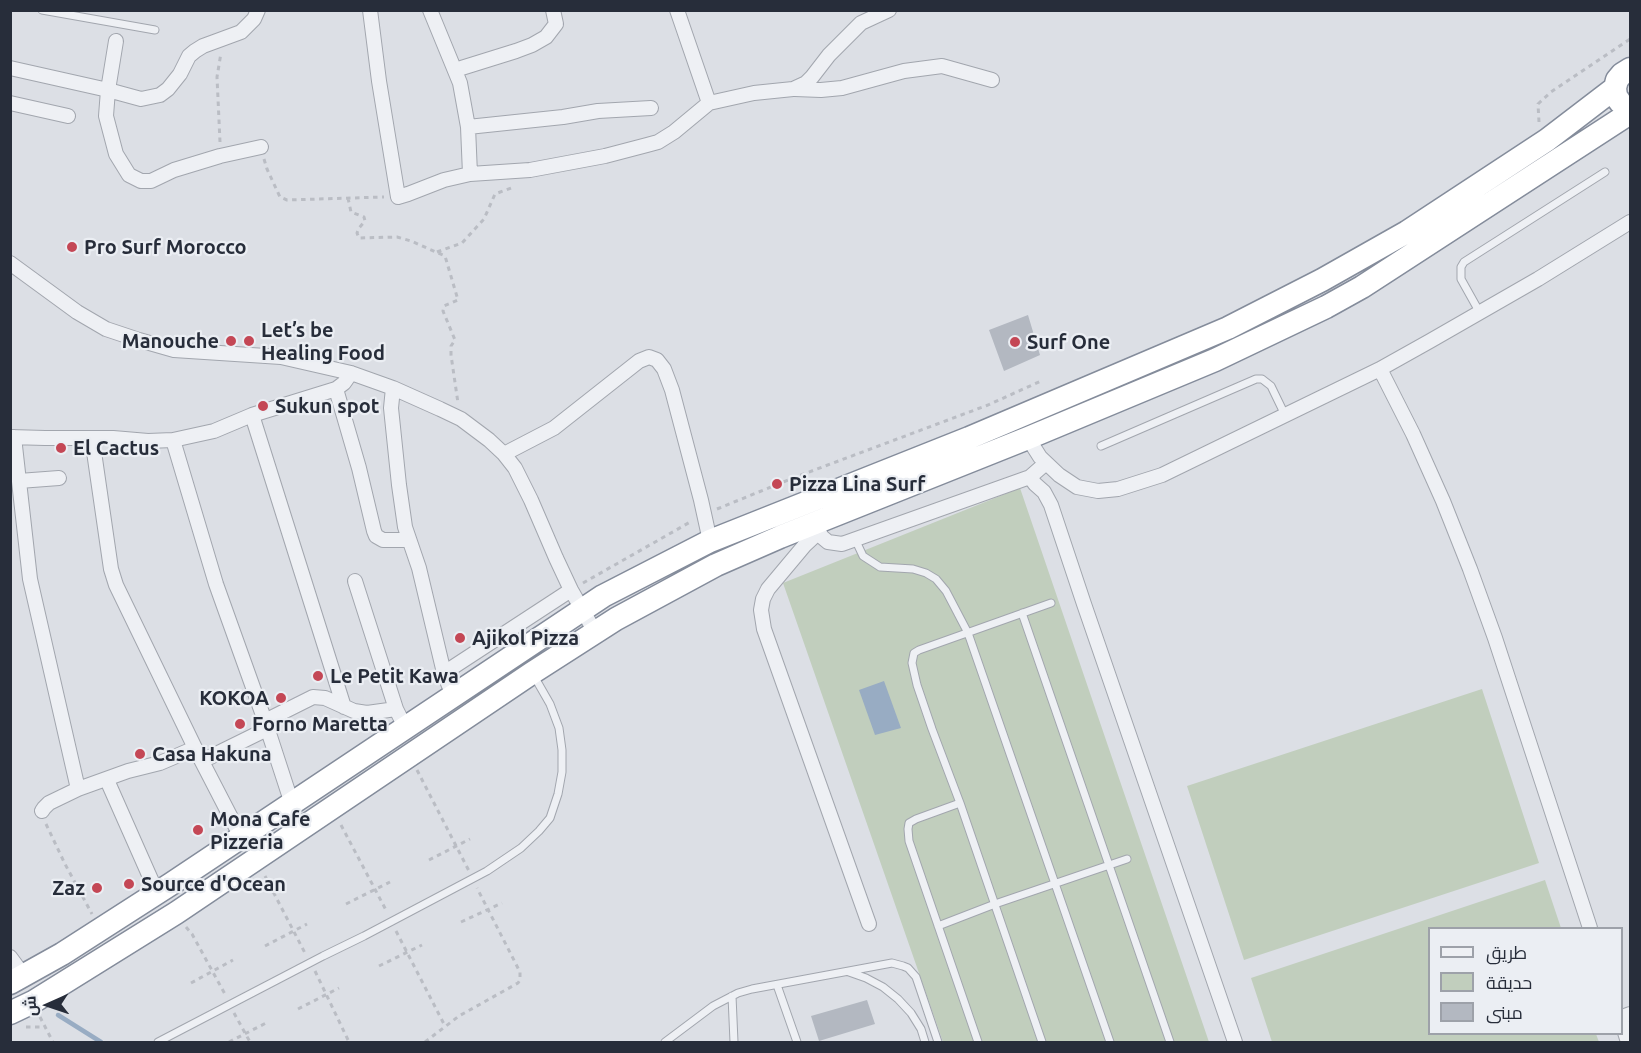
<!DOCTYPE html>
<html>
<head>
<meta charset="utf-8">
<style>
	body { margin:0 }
	#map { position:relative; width:1641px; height:1053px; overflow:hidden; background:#dcdfe5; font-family:Ubuntu,Cairo,sans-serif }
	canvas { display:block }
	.frame { position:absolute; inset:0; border:12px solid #272d3a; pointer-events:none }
	.legend { position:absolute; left:1428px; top:927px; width:195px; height:108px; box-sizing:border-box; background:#ebeef3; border:2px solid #9da1a9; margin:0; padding:8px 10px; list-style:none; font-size:18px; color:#272d3a }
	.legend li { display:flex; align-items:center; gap:12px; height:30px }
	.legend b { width:30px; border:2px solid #9da1a9 }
	.north { position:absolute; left:18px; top:975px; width:60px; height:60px; -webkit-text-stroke:4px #ebeef3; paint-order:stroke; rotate:267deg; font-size:16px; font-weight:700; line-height:24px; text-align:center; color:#272d3a }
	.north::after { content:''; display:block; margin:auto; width:21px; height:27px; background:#272d3a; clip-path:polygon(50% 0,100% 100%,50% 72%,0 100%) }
</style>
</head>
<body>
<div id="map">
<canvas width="1641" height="1053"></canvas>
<div class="frame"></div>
<ul class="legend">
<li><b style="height:8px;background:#eef0f4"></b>طريق</li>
<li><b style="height:16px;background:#c1cebd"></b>حديقة</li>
<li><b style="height:16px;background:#b3b8c1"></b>مبنى</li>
</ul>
<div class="north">ش</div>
</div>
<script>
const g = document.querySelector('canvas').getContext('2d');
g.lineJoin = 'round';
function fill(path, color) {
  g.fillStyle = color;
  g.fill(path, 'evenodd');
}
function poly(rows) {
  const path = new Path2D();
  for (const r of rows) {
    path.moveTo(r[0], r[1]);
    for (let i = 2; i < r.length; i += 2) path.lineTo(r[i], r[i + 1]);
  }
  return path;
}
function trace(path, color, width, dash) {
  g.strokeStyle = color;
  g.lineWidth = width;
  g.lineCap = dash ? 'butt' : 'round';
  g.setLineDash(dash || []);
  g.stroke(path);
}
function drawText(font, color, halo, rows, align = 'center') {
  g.font = font + ' Ubuntu,sans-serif';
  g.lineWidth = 4.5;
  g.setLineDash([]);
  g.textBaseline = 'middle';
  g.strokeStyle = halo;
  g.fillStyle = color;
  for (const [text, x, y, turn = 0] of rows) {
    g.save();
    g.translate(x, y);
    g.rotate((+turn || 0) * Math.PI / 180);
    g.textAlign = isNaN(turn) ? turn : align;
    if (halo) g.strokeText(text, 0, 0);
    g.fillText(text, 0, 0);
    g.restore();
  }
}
const green = poly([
	[1020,488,1209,1042,943,1042,783,583],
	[1482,689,1539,863,1244,960,1187,786],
	[1545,880,1561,928,1430,928,1430,1034,1596,1034,1599,1042,1272,1042,1251,978]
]);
const water = poly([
	[884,681,901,728,875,735,859,690]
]);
const stream = poly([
	[58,1015,101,1042]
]);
const building = poly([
	[1028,315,1040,355,1004,371,989,330],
	[867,1000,875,1024,819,1041,811,1016]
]);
const path = poly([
	[1539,122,1538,104,1551,92,1630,39],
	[220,142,217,77,221,53],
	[264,159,267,169,280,197,287,200,384,197],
	[348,198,351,212,364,217,365,221,359,228,357,233,359,238,397,237,411,241,445,256,458,300,444,306,443,311,455,340,451,346,451,355,458,403],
	[437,252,462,243,484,219,495,194,514,187],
	[717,509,793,478,988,405,1041,381],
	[583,583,692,521],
	[417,770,469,871],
	[46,824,65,864,92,914],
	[341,825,387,912],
	[429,860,470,839],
	[265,876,306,955],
	[346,904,390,882],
	[461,922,502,903],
	[186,927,192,934,226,996],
	[396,931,445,1026],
	[265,946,307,924],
	[379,966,422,945],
	[315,971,349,1042],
	[191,983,233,960],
	[298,1009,339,988],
	[234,1013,250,1042],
	[40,1017,53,1042],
	[26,1027,45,1027],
	[229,1042,266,1023],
	[425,1042,459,1016,518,983,520,980,520,972,477,888]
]);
const service = poly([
	[42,10,155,30],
	[1480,313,1461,279,1461,267,1464,262,1605,172],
	[1101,446,1256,379,1262,379,1271,386,1285,415],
	[855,539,863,556,880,567,913,569,926,573,936,579,946,591,968,633,1110,1042],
	[1022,613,1170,1042],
	[960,803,916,819,909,823,908,829,909,841,978,1042],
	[938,926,995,904,1127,859],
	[849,972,866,978,883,987,898,999,911,1013,921,1029,925,1042],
	[777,985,797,1042],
	[732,996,734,1042],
	[158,1042,323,956,364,936,487,871,521,848,539,831,550,818,558,794,562,772,562,750,559,728,550,704,534,676],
	[665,1042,713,1006,738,993,752,989,892,963,903,966,908,968,916,977,938,1042],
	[1042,1042,960,803,932,729,917,685,912,663,914,653,919,650,1051,603]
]);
const minor = poly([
	[258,10,254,19,241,32,203,46,195,51,189,56,180,74,168,89,160,95,141,99,108,90,106,116,116,154,129,175,141,181,151,181,174,170,220,156,261,147],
	[370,10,379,81,398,197,408,194,444,180,470,174,468,127,460,83,430,10],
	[677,10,709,103,754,93,793,89,806,83,812,77,829,55,861,23,889,10],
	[10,68,108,90,116,41],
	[455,70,516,51,532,45,546,37,556,24,553,10],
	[795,89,821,90,842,88,904,71,942,66,992,80],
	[10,103,68,116],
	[468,127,563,117,598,111,651,108],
	[470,174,530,170,605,156,647,145,658,142,674,132,709,103],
	[10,263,77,312,106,329,139,340,174,350,281,357,351,373,393,388,440,409,461,419,489,440,504,454,515,468,531,500,556,558,571,590,595,632],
	[1380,369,1413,434,1443,501,1470,569,1495,638,1590,928],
	[393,388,391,408,399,485,405,527,419,568,444,673],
	[336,389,359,468,374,531,376,536,383,540,409,540],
	[252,415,344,707],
	[10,437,45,438,113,438,148,441,173,440,214,431,252,415,336,389,344,383,351,373],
	[14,437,30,579,78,789],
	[92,438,111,569,116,585,195,748,241,837],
	[1028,438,1040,457,1059,475,1077,487,1098,491,1118,489,1162,475,1380,369,1430,341,1538,279,1630,222],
	[173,440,216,584,265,721,292,804],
	[504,454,554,428,639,361,649,357,657,360,664,369,672,390,701,500,710,541],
	[1030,477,1035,484,1044,492,1051,505,1084,604,1235,1042],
	[19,481,59,478],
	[815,524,822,537,828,542,842,544,1030,477,1046,463],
	[819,532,804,546,768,589,763,599,761,610,764,629,869,924],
	[355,581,396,709],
	[453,696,444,673,571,590],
	[265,721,313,697,325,698,354,711,367,713,396,709,405,727],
	[202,761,267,729],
	[107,780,157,893],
	[42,811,44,808,49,803,78,789,128,771,160,763,195,748],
	[10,957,24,976],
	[1622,1017,1630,1014],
	[1622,1023,1628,1042]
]);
const trunk = poly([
	[1620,102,1616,96,1615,88,1617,80,1622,74,1630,69],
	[10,983,62,954,171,884,603,596,710,541,969,438,1228,328,1322,280,1407,232,1547,140,1615,88],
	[10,1013,33,1002,176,913,532,673,616,619,716,565,780,537,1028,438,1215,360,1326,307,1362,287,1630,113]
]);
const markers = [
	[72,247,6,"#c44755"],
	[231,341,6,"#c44755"],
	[249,341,6,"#c44755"],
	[1015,342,6,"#c44755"],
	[263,406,6,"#c44755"],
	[61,448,6,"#c44755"],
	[777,484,6,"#c44755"],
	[460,638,6,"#c44755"],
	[318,676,6,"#c44755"],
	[281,698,6,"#c44755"],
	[240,724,6,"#c44755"],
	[140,754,6,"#c44755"],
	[198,830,6,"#c44755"],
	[129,884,6,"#c44755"],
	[97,888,6,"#c44755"]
];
const poiNames = [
	["Pro Surf Morocco",84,247],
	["Let’s be",261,330],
	["Healing Food",261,353],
	["Manouche",219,341,"right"],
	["Surf One",1027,342],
	["Sukun spot",275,406],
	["El Cactus",73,448],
	["Pizza Lina Surf",789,484],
	["Ajikol Pizza",472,638],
	["Le Petit Kawa",330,676],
	["KOKOA",269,698,"right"],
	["Forno Maretta",252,724],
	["Casa Hakuna",152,754],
	["Mona Cafe",210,819],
	["Pizzeria",210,842],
	["Source d'Ocean",141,884],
	["Zaz",85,888,"right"]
];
fill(green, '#c1cebd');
fill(water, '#98acc3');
trace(stream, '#98acc3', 4.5);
fill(building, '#b3b8c1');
trace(service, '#a2a6ae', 9);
trace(minor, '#a2a6ae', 16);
trace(trunk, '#848c9b', 25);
trace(path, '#babdc4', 3, [4.5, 4.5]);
trace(service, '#eef0f4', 7);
trace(minor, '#eef0f4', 14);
trace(trunk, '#fff', 22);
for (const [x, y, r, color] of markers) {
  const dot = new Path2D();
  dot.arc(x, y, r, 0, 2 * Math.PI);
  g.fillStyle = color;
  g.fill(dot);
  trace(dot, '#ebeef3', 2);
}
drawText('bold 20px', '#272d3a', '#ebeef3', poiNames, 'left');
</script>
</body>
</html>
